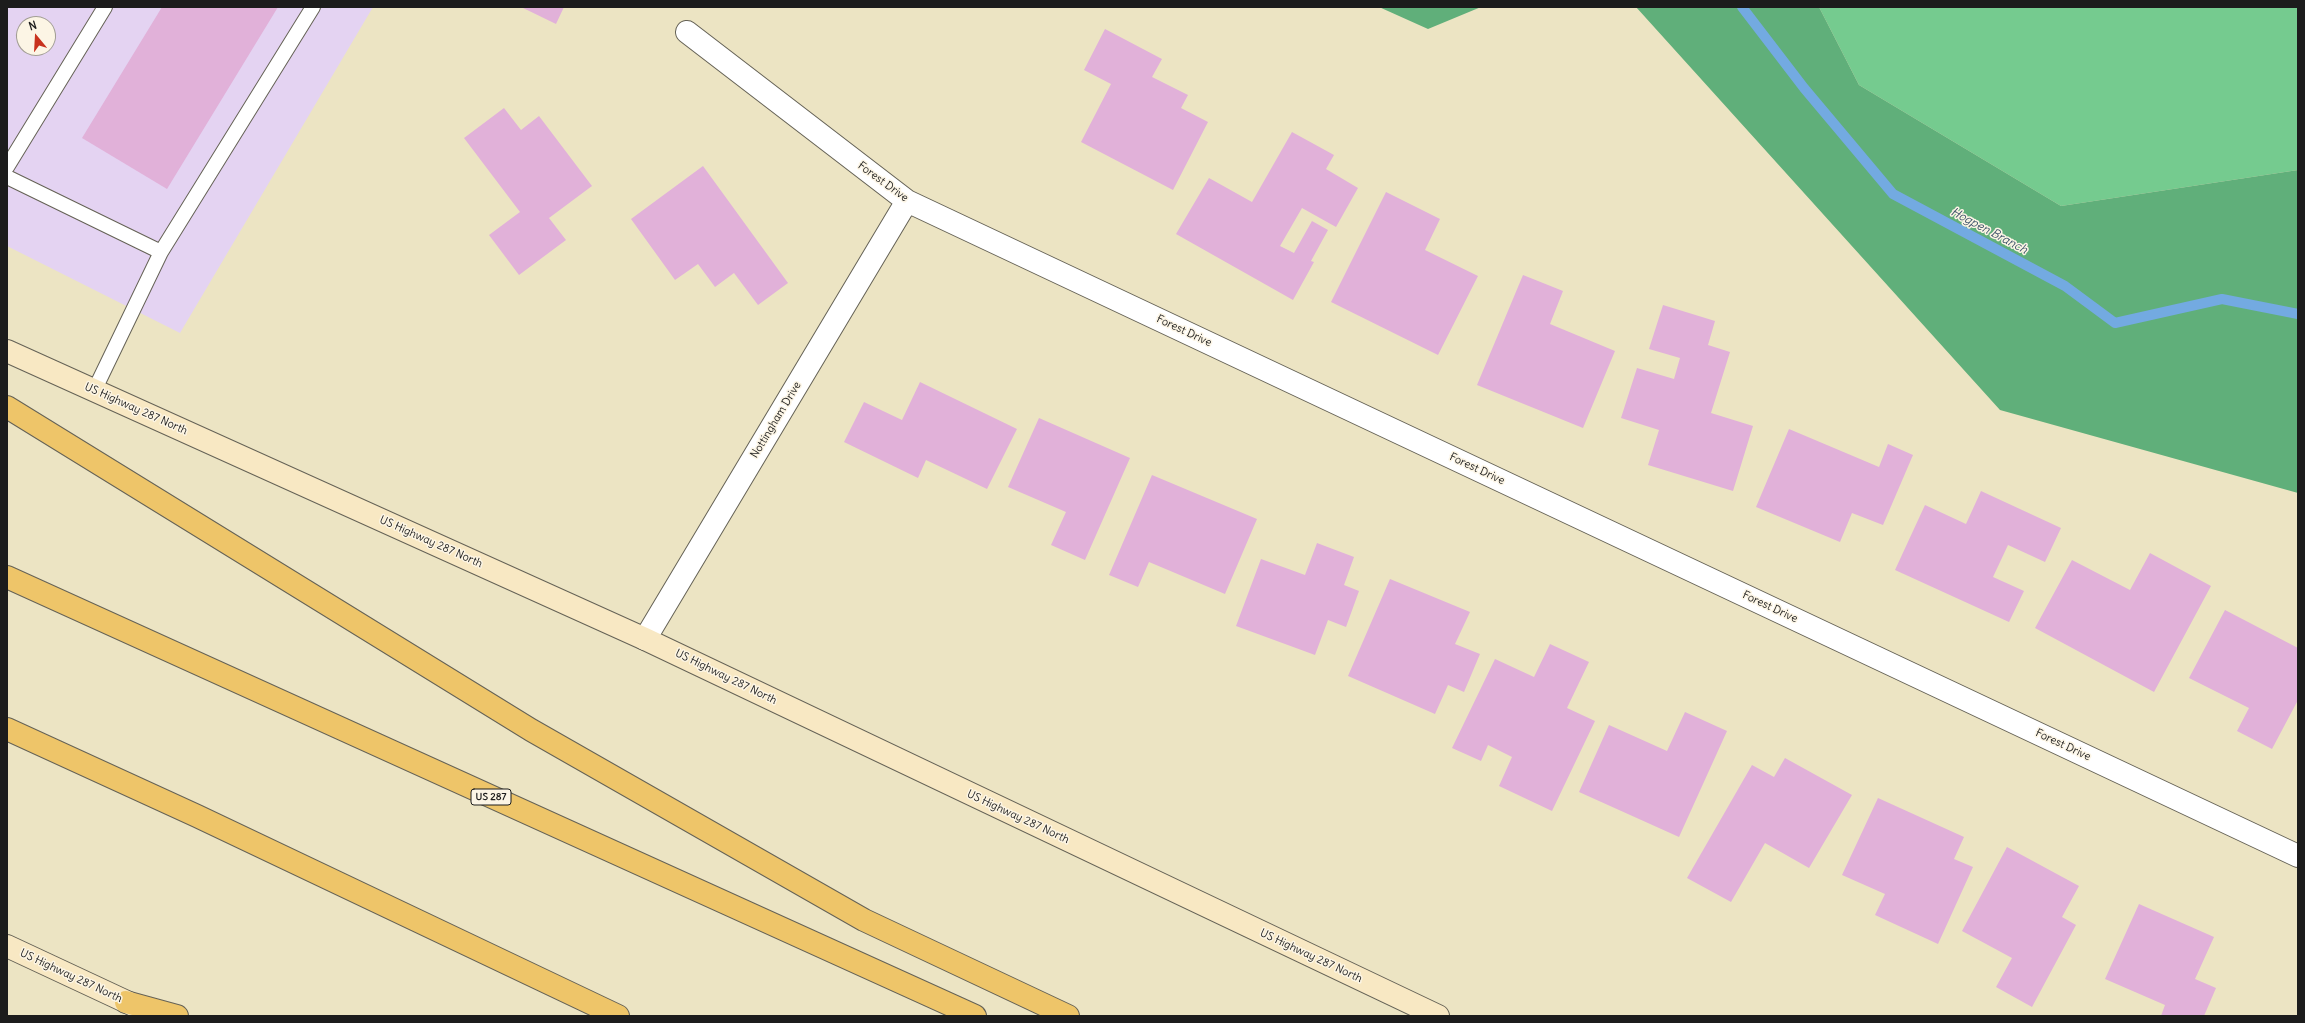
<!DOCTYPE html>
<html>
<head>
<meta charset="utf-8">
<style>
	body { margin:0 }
	#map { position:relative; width:2305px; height:1023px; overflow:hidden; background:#ece4c3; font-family:Delius,sans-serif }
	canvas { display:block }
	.frame { position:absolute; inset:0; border:8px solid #1c1c1c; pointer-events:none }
	.north { position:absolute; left:16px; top:16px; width:40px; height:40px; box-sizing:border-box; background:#fcf5e5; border:1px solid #a29e95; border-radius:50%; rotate:342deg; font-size:11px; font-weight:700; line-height:16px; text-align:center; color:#1c1c1c }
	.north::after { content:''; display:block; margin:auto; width:14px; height:18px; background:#c8321e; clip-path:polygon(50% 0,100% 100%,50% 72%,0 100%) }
</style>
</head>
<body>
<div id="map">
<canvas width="2305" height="1023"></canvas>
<div class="frame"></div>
<div class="north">N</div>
</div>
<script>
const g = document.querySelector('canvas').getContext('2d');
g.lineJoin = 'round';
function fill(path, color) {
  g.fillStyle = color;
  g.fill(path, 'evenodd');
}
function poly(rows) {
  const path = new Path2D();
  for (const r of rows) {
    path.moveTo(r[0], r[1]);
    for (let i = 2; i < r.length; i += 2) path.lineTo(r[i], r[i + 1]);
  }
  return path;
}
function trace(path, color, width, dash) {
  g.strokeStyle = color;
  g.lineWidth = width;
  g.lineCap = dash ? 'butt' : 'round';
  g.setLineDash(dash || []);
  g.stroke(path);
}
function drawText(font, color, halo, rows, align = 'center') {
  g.font = font + ' Delius,sans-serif';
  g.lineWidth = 3;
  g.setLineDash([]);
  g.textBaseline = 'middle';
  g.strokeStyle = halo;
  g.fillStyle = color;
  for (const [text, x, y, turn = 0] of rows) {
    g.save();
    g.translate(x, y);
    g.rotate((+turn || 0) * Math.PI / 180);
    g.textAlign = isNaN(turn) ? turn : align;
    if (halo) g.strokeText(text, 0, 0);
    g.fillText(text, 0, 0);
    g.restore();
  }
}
const built = poly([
	[7,7,373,7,180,333,7,246],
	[24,24,48,24,48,48,24,48]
]);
const green = poly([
	[1819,7,2298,7,2298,170,2061,206,1859,85]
]);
const forest = poly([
	[1379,7,1481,7,1428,29],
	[1636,7,1819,7,1859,85,2061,206,2298,170,2298,493,2000,410]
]);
const stream = poly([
	[1742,7,1804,88,1893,194,2065,286,2115,323,2222,299,2298,314]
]);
const building = poly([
	[162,7,278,7,167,189,82,138],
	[521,7,564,7,556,24],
	[1105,29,1162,59,1152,77,1188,95,1181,108,1208,122,1173,190,1081,142,1111,84,1084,70],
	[504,108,521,130,539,116,592,186,549,218,566,240,519,275,489,235,520,212,464,138],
	[1292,132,1334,155,1326,169,1358,188,1336,227,1302,208,1280,246,1294,253,1312,221,1328,230,1311,261,1314,262,1293,300,1176,234,1209,178,1252,202],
	[703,166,788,283,758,305,734,273,715,287,698,264,675,280,631,219],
	[1386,192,1440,219,1425,250,1478,276,1438,355,1331,302],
	[1523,275,1563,291,1550,324,1615,351,1583,428,1477,385],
	[1663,305,1715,321,1708,345,1730,352,1711,413,1753,426,1733,491,1648,465,1659,430,1621,418,1637,368,1674,379,1680,358,1649,349],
	[920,382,1017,429,987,489,926,460,918,478,844,442,864,402,902,420],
	[1039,418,1130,458,1085,560,1051,545,1066,512,1008,487],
	[1789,429,1879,467,1888,444,1913,455,1883,525,1852,513,1840,542,1756,507],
	[1152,475,1257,519,1225,594,1149,562,1138,587,1109,575],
	[1981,491,2061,528,2045,562,2008,545,1993,577,2024,591,2009,622,1895,570,1925,505,1966,524],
	[1317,543,1354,557,1344,585,1359,591,1346,627,1328,620,1315,655,1236,626,1261,559,1305,575],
	[2150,553,2211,586,2154,692,2035,628,2072,560,2130,590],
	[1390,579,1470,612,1455,644,1480,654,1464,692,1448,685,1435,714,1348,676],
	[2225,610,2298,648,2298,700,2272,749,2237,731,2249,708,2189,678],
	[1550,644,1589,662,1567,708,1595,721,1552,811,1499,786,1512,757,1488,745,1481,761,1452,748,1495,659,1534,677],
	[1685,712,1727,731,1679,837,1579,792,1609,725,1667,751],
	[1785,758,1852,795,1809,868,1765,843,1731,902,1687,878,1752,765,1774,777],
	[1878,798,1964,837,1954,859,1973,867,1938,944,1875,915,1885,894,1842,875],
	[2007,847,2079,886,2062,917,2076,925,2032,1007,1996,987,2012,958,1962,931],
	[2139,904,2214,937,2195,979,2216,988,2204,1016,2161,1016,2165,1005,2105,979]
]);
const lane = poly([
	[7,167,105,7],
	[7,177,161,252],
	[94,391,161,252,313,7]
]);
const street = poly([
	[687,32,907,201,2298,856],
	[645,639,907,201]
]);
const secondary = poly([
	[7,351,645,639,1438,1016],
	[7,946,144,1010]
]);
const highway = poly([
	[7,407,531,730,864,920,1068,1016],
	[7,577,975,1016],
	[7,729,197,816,618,1016],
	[126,1002,177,1016]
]);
const shields = [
	[491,797,40]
];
const shieldNames = [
	["US 287",491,797]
];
const streetNames = [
	["Forest Drive",883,182,36],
	["Forest Drive",1184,331,25],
	["US Highway 287 North",136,409,24],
	["Nottingham Drive",776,420,-59],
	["Forest Drive",1477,469,25],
	["US Highway 287 North",431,542,24],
	["Forest Drive",1770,607,25],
	["US Highway 287 North",726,677,26],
	["Forest Drive",2063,745,25],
	["US Highway 287 North",1018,817,25],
	["US Highway 287 North",1311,956,25],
	["US Highway 287 North",71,976,25]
];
const waterNames = [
	["Hogpen Branch",1989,231,28]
];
fill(built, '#e4d3f2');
fill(green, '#75cb8f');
fill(forest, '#60af7a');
trace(stream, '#73aae1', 10);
fill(building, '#e1b1d9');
trace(lane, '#656256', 16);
trace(street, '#656256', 24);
trace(secondary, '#656256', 24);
trace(highway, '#656256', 24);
trace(lane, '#fff', 14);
trace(street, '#fff', 22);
trace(secondary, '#f8e8c3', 22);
trace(highway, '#eec569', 22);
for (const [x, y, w] of shields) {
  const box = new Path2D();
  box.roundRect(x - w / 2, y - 8, w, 16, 3);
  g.fillStyle = '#fcf5e5';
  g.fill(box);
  trace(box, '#1c1c1c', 1);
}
drawText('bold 10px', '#1c1c1c', null, shieldNames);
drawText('11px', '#1c1c1c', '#fcf5e5', streetNames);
drawText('italic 12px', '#3f556b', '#fcf5e5', waterNames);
</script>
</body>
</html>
